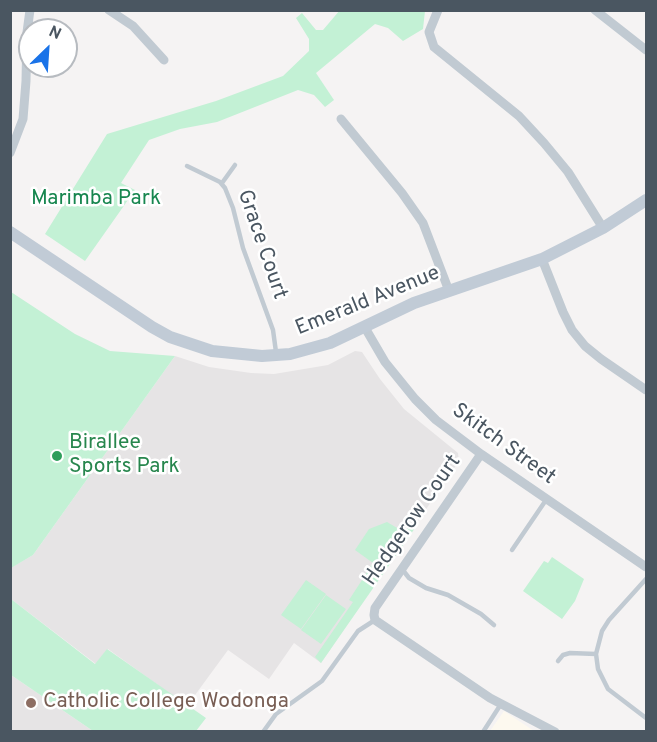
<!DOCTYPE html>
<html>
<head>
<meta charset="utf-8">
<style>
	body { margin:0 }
	#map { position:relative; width:657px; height:742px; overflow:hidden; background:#f5f3f3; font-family:Overpass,sans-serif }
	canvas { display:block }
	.frame { position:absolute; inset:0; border:12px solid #4a5661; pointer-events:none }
	.north { position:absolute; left:18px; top:18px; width:60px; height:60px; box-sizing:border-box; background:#fff; border:2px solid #b7bbc0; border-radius:50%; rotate:25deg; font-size:16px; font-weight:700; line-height:24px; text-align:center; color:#4a5661 }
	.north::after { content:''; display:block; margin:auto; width:21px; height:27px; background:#1a73e8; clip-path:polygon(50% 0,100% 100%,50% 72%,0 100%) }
</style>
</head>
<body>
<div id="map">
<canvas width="657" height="742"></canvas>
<div class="frame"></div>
<div class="north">N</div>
</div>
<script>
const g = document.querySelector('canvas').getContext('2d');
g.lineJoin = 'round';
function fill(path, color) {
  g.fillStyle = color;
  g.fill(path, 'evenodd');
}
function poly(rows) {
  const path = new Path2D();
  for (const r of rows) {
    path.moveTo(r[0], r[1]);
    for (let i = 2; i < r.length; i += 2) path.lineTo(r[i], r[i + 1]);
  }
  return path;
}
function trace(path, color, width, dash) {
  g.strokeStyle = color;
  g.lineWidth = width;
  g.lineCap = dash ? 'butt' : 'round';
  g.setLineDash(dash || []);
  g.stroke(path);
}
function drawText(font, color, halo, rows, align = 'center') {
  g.font = font + ' Overpass,sans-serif';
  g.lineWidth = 5;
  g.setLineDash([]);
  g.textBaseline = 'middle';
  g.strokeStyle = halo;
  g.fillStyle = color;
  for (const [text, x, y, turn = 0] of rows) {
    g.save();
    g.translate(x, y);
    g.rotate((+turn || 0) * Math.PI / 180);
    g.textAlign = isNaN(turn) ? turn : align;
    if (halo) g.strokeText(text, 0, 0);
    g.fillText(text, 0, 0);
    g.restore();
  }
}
const commercial = poly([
	[504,711,534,731,490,731]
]);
const education = poly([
	[355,351,362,352,380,379,404,409,458,453,459,461,321,663,294,643,269,679,228,650,187,706,108,649,96,664,11,599,10,568,33,555,175,356,209,367,251,373,274,374,328,365],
	[10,675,11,675,93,731,11,731]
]);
const green = poly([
	[340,10,425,11,423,29,403,41,388,28,375,24,316,73,334,100,325,107,314,95,298,90,217,122,180,129,149,140,121,183,135,190,85,261,45,234,107,134,216,101,283,76,309,51,309,39,296,18,302,13,316,30,323,30],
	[11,292,75,334,110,351,175,356,33,555,11,568],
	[387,522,404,532,410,525,415,528,321,663,315,657,353,602,349,600,373,563,355,550,369,529],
	[552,557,584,579,575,601,562,619,523,591,544,561,548,563],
	[306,580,326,594,301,629,281,615],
	[326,595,346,609,321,644,301,630],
	[11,599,95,664,107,649,206,718,196,731,93,731,11,675]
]);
const lane = poly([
	[187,166,220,182,225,188,233,208,243,248,273,330,276,352],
	[222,183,235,165],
	[512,550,546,500],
	[402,569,409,578,426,588,448,595,481,614,494,625],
	[646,579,609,620,602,631,596,654,598,669,608,689,646,718],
	[558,661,563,655,570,653,596,654],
	[263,732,276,714,322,681,358,631,375,620],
	[483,732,501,704]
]);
const street = poly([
	[109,10,133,26,164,60],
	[438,10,429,32,434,47,519,116,544,143,568,172,603,228],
	[595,10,646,50],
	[341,119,402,193,423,223,449,291],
	[10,153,23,119,26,81,27,32,30,10],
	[542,259,563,312,572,330,585,346,601,359,646,390],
	[364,326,385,362,415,399,436,420,481,454,646,567],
	[481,454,375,608,374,615,375,620,490,698,555,732]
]);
const secondary = poly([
	[10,232,152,327,170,337,212,351,262,356,290,354,330,343,414,303,542,259,603,228,646,200]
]);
const markers = [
	[57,456,6,"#2e9e5b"],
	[31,703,6,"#8d6e63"]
];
const parkNames = [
	["Marimba Park",96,200]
];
const streetNames = [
	["Grace Court",261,245,71],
	["Emerald Avenue",368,302,-22],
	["Skitch Street",503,445,36],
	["Hedgerow Court",413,521,-55]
];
const leisureNames = [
	["Birallee",69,444],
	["Sports Park",69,468]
];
const educationNames = [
	["Catholic College Wodonga",43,703]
];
fill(commercial, '#fdf9ef');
fill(education, '#e6e4e5');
fill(green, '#c3f1d5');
trace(lane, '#c1cad2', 4.5);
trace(street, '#c1cad2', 9);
trace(secondary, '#c1cbd6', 12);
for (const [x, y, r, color] of markers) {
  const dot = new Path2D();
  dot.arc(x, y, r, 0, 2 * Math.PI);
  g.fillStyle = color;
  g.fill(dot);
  trace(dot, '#fff', 2);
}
drawText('21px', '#17864f', '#fff', parkNames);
drawText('21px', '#4a5661', '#fff', streetNames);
drawText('21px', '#27864d', '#fff', leisureNames, 'left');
drawText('21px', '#785e54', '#fff', educationNames, 'left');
</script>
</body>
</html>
